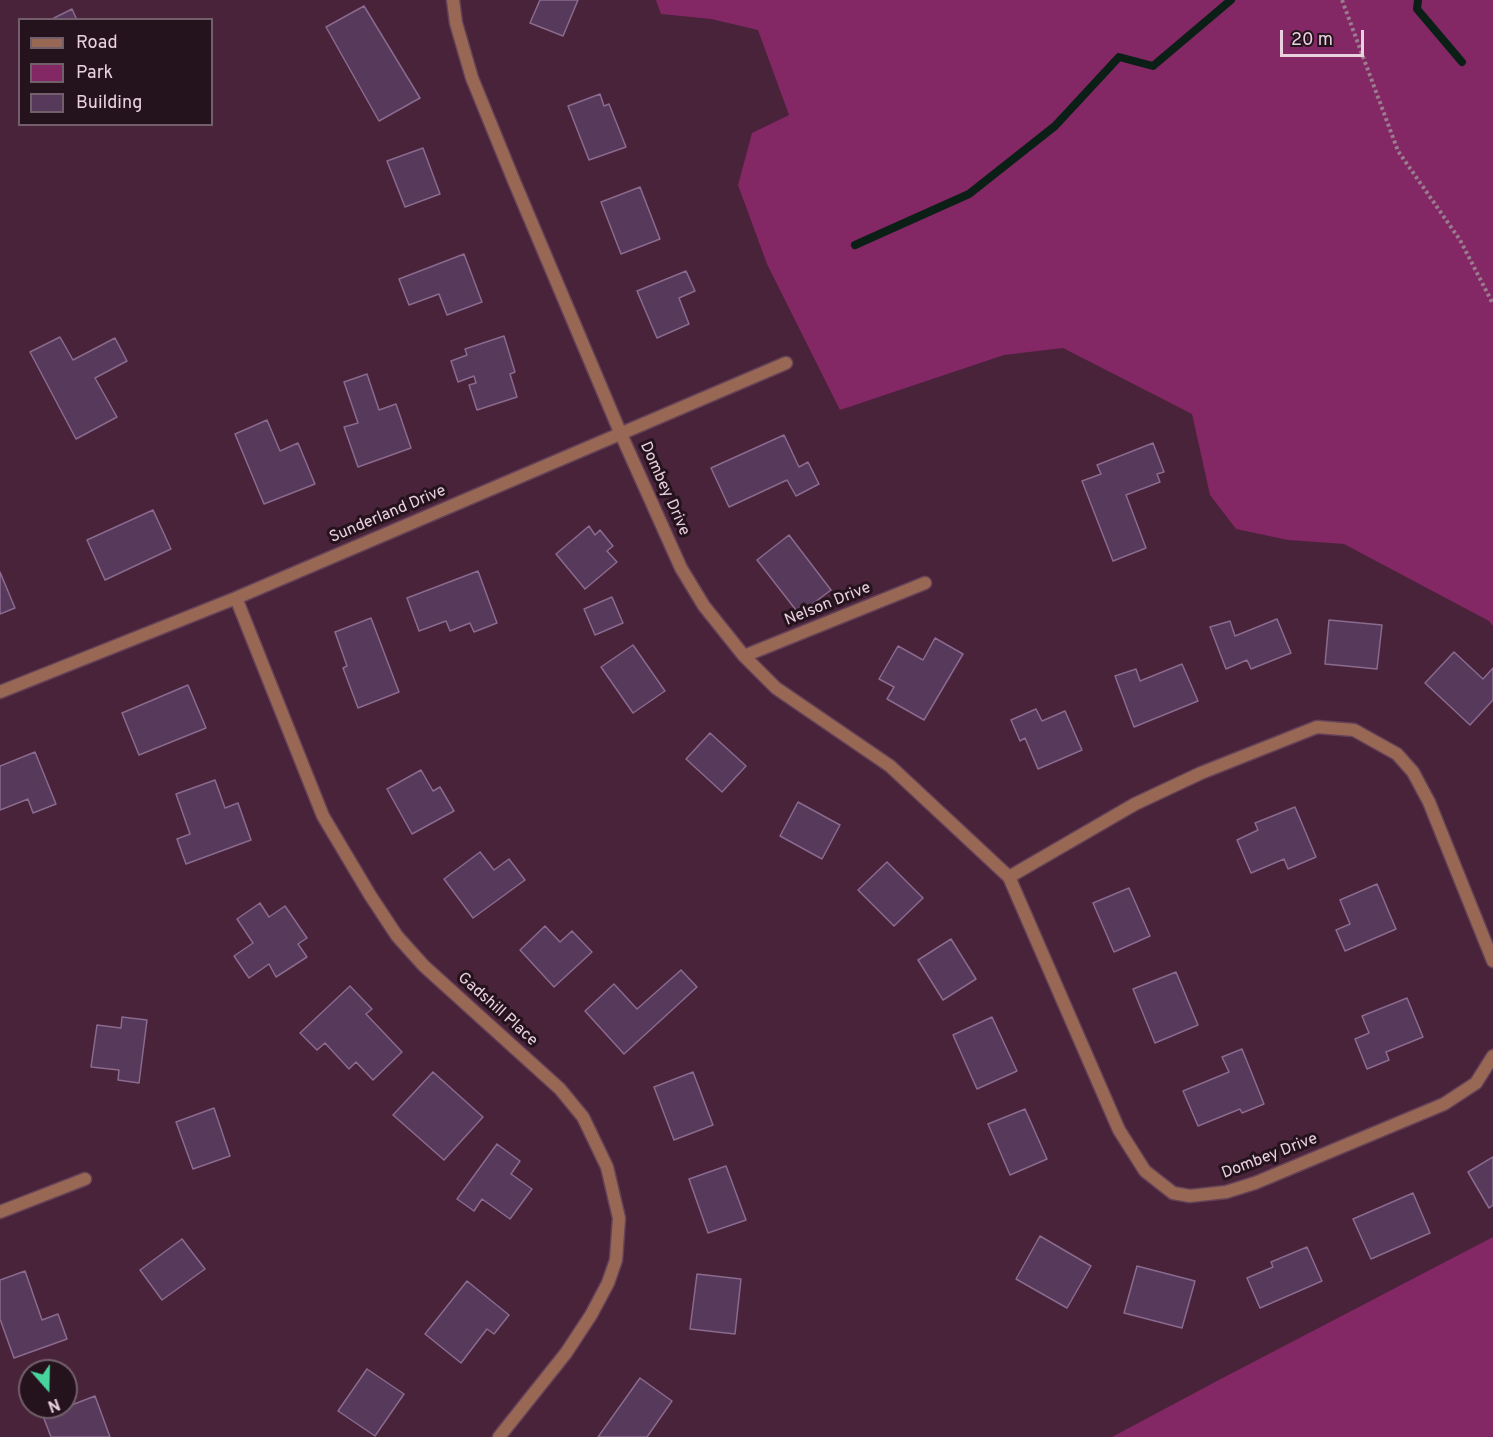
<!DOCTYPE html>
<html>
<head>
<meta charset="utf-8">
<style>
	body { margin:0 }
	#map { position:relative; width:1493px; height:1437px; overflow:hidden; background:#48233a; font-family:Overpass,sans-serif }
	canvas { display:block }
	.legend { position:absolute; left:18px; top:18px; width:195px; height:108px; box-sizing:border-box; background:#24131d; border:2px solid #735f6b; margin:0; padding:8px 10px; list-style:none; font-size:18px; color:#ead1df }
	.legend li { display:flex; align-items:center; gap:12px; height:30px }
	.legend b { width:30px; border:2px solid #735f6b }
	.north { position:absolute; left:18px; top:1359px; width:60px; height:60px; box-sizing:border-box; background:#24131d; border:2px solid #735f6b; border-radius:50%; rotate:160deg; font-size:16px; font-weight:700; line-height:24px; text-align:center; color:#ead1df }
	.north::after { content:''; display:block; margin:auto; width:21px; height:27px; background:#48d49d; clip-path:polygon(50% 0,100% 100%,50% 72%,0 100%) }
	.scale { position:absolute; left:1280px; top:30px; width:84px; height:27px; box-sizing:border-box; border:3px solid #ead1df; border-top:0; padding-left:8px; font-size:18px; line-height:21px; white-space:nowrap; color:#ead1df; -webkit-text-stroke:4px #24131d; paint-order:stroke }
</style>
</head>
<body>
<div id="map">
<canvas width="1493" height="1437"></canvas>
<ul class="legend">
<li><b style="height:8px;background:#996854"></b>Road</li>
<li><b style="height:16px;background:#832765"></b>Park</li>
<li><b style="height:16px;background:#573a5b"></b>Building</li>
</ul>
<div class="north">N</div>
<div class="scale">20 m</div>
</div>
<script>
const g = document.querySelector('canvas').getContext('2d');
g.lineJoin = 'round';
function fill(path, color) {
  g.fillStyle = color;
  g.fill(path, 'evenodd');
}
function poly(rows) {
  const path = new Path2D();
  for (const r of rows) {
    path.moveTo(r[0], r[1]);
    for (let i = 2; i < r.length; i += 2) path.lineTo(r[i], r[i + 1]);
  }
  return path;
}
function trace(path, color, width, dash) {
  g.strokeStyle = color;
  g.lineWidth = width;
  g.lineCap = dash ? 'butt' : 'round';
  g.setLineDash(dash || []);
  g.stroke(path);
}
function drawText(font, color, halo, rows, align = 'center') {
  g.font = font + ' Overpass,sans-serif';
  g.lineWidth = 6;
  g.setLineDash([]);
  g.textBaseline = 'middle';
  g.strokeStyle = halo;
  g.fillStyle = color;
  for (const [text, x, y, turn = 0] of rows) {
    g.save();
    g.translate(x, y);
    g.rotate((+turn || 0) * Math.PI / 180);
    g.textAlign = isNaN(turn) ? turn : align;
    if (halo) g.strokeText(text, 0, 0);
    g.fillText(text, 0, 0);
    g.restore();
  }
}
const green = poly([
	[656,0,1493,0,1493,626,1489,621,1344,544,1288,540,1236,529,1210,495,1192,414,1063,348,1004,355,840,410,767,264,738,185,752,133,789,115,758,30,711,19,661,14],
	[1493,1237,1493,1437,1112,1437,1215,1382]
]);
const stream = poly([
	[1418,0,1417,9,1462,62],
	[855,245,969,194,1055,126,1119,57,1153,66,1231,0]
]);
const building = poly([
	[540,0,578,0,563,36,530,23,540,0],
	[364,6,420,98,379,121,326,27,364,6],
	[72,9,77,20,50,20,72,9],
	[600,94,604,106,609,104,626,147,589,160,568,106,600,94],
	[423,148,440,194,405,207,387,161,423,148],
	[640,187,660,239,621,254,601,202,640,187],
	[464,254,482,302,447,315,439,294,409,305,399,279,464,254],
	[686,271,695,291,679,298,689,324,657,338,637,291,686,271],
	[504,336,515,372,510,374,517,397,477,410,469,385,476,383,474,376,458,382,451,361,467,355,465,349,504,336],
	[60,337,73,360,115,338,127,361,95,378,117,417,76,439,30,352,60,337],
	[367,374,379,410,396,404,411,448,358,467,344,427,358,423,344,382,367,374],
	[267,420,280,451,298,443,315,484,264,504,235,434,267,420],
	[784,435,799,467,808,462,819,484,796,496,787,480,729,507,711,468,784,435],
	[1153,443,1164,472,1157,474,1160,482,1126,495,1146,548,1113,561,1082,481,1101,474,1097,465,1153,443],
	[153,510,171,549,105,580,87,540,153,510],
	[589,526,595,535,600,530,613,546,607,551,617,562,585,589,556,554,589,526],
	[789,535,831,590,799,614,757,560,789,535],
	[478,571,497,623,474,632,470,623,450,631,446,621,419,631,407,598,478,571],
	[0,572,15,608,0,614,0,572],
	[612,597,623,623,595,635,584,609,612,597],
	[371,618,399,692,358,708,343,668,347,666,335,632,371,618],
	[1277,619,1291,653,1251,669,1247,660,1226,669,1210,627,1230,621,1235,636,1277,619],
	[1329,620,1382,625,1377,669,1325,664,1329,620],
	[935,638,963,654,924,720,887,699,894,687,879,679,898,646,923,660,935,638],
	[633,645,665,691,633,713,601,667,633,645],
	[1454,652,1483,679,1493,668,1493,700,1470,725,1425,683,1454,652],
	[1182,664,1198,701,1134,727,1115,676,1136,669,1140,681,1182,664],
	[188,685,206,728,139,755,122,713,188,685],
	[1036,709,1042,721,1065,711,1082,750,1038,769,1025,738,1020,741,1011,720,1036,709],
	[710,733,746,766,722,792,686,759,710,733],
	[35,752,56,804,33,813,28,799,0,810,0,766,35,752],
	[421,770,433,791,440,787,454,811,412,834,387,789,421,770],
	[215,780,225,808,238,803,251,840,186,864,177,839,190,834,176,794,215,780],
	[798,802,840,825,822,859,780,836,798,802],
	[1295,807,1316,857,1288,869,1284,859,1251,873,1237,840,1258,830,1255,823,1295,807],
	[480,852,494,870,509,859,525,880,473,918,444,879,480,852],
	[887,862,923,898,894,926,858,890,887,862],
	[1377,884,1396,929,1345,951,1336,930,1350,924,1340,900,1377,884],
	[1129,888,1150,936,1114,952,1093,903,1129,888],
	[260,903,269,917,285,906,307,938,298,944,307,957,276,977,269,964,249,978,234,956,253,943,237,919,260,903],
	[545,926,560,942,572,931,592,952,554,987,520,950,545,926],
	[951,939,976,979,943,1000,918,960,951,939],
	[681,970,697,987,624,1054,585,1011,614,984,637,1009,681,970],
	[1176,972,1198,1025,1155,1043,1133,989,1176,972],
	[350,986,372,1009,366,1014,402,1052,373,1080,356,1062,349,1069,325,1043,317,1050,300,1033,350,986],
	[1407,998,1423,1037,1386,1052,1389,1060,1367,1069,1355,1039,1369,1033,1362,1016,1407,998],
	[122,1017,147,1020,139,1083,118,1080,119,1070,91,1067,97,1025,121,1028,122,1017],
	[992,1017,1017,1071,977,1089,953,1035,992,1017],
	[1242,1049,1264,1104,1242,1113,1240,1109,1198,1126,1183,1091,1229,1072,1222,1057,1242,1049],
	[433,1072,483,1117,444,1160,393,1115,433,1072],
	[693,1072,713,1125,674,1140,654,1087,693,1072],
	[214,1108,230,1156,193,1169,176,1122,214,1108],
	[1025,1109,1047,1159,1010,1175,988,1124,1025,1109],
	[497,1144,520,1161,511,1174,532,1189,510,1219,482,1199,474,1211,457,1199,497,1144],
	[1493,1157,1493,1205,1489,1208,1468,1172,1493,1157],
	[726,1166,746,1220,708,1233,689,1179,726,1166],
	[1413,1193,1430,1233,1371,1259,1353,1219,1413,1193],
	[1040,1236,1091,1266,1067,1308,1016,1279,1040,1236],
	[182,1239,205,1269,162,1300,140,1270,182,1239],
	[1307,1247,1322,1281,1260,1308,1247,1278,1273,1267,1271,1262,1307,1247],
	[1137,1266,1195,1281,1182,1328,1124,1313,1137,1266],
	[25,1271,42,1320,58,1314,67,1339,14,1358,0,1319,0,1280,25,1271],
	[697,1274,741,1279,735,1334,690,1329,697,1274],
	[467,1281,509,1315,494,1334,487,1329,461,1363,425,1334,467,1281],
	[367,1369,404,1394,375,1436,338,1411,367,1369],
	[640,1378,672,1401,647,1437,598,1437,640,1378],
	[95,1396,110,1437,51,1437,43,1416,95,1396]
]);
const path = poly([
	[1342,0,1398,151,1460,240,1493,304]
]);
const street = poly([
	[453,0,456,23,472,78,514,181,620,432,681,568,704,606,744,656,776,688,890,766,1009,877,1119,1130,1145,1171,1173,1193,1190,1196,1226,1192,1255,1183,1444,1104,1476,1083,1493,1056],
	[236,598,323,816,370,895,397,936,424,966,560,1089,583,1117,607,1167,619,1218,616,1260,608,1283,591,1315,566,1353,499,1437],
	[744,656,925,583],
	[0,692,236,598,786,363],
	[1009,877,1135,804,1201,773,1317,727,1354,730,1397,754,1413,772,1429,802,1493,961],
	[0,1212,85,1179]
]);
const streetNames = [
	["Dombey Drive",664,489,66],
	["Sunderland Drive",388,515,-23],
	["Nelson Drive",828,605,-22],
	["Gadshill Place",497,1010,42],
	["Dombey Drive",1270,1157,-21]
];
fill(green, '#832765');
trace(stream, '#0b1f16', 8);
fill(building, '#573a5b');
trace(building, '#8a6a8e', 1.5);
trace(street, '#654258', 15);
trace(path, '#9a7c8e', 4, [3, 3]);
trace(street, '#996854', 12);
drawText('16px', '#ead1df', '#24131d', streetNames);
</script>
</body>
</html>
